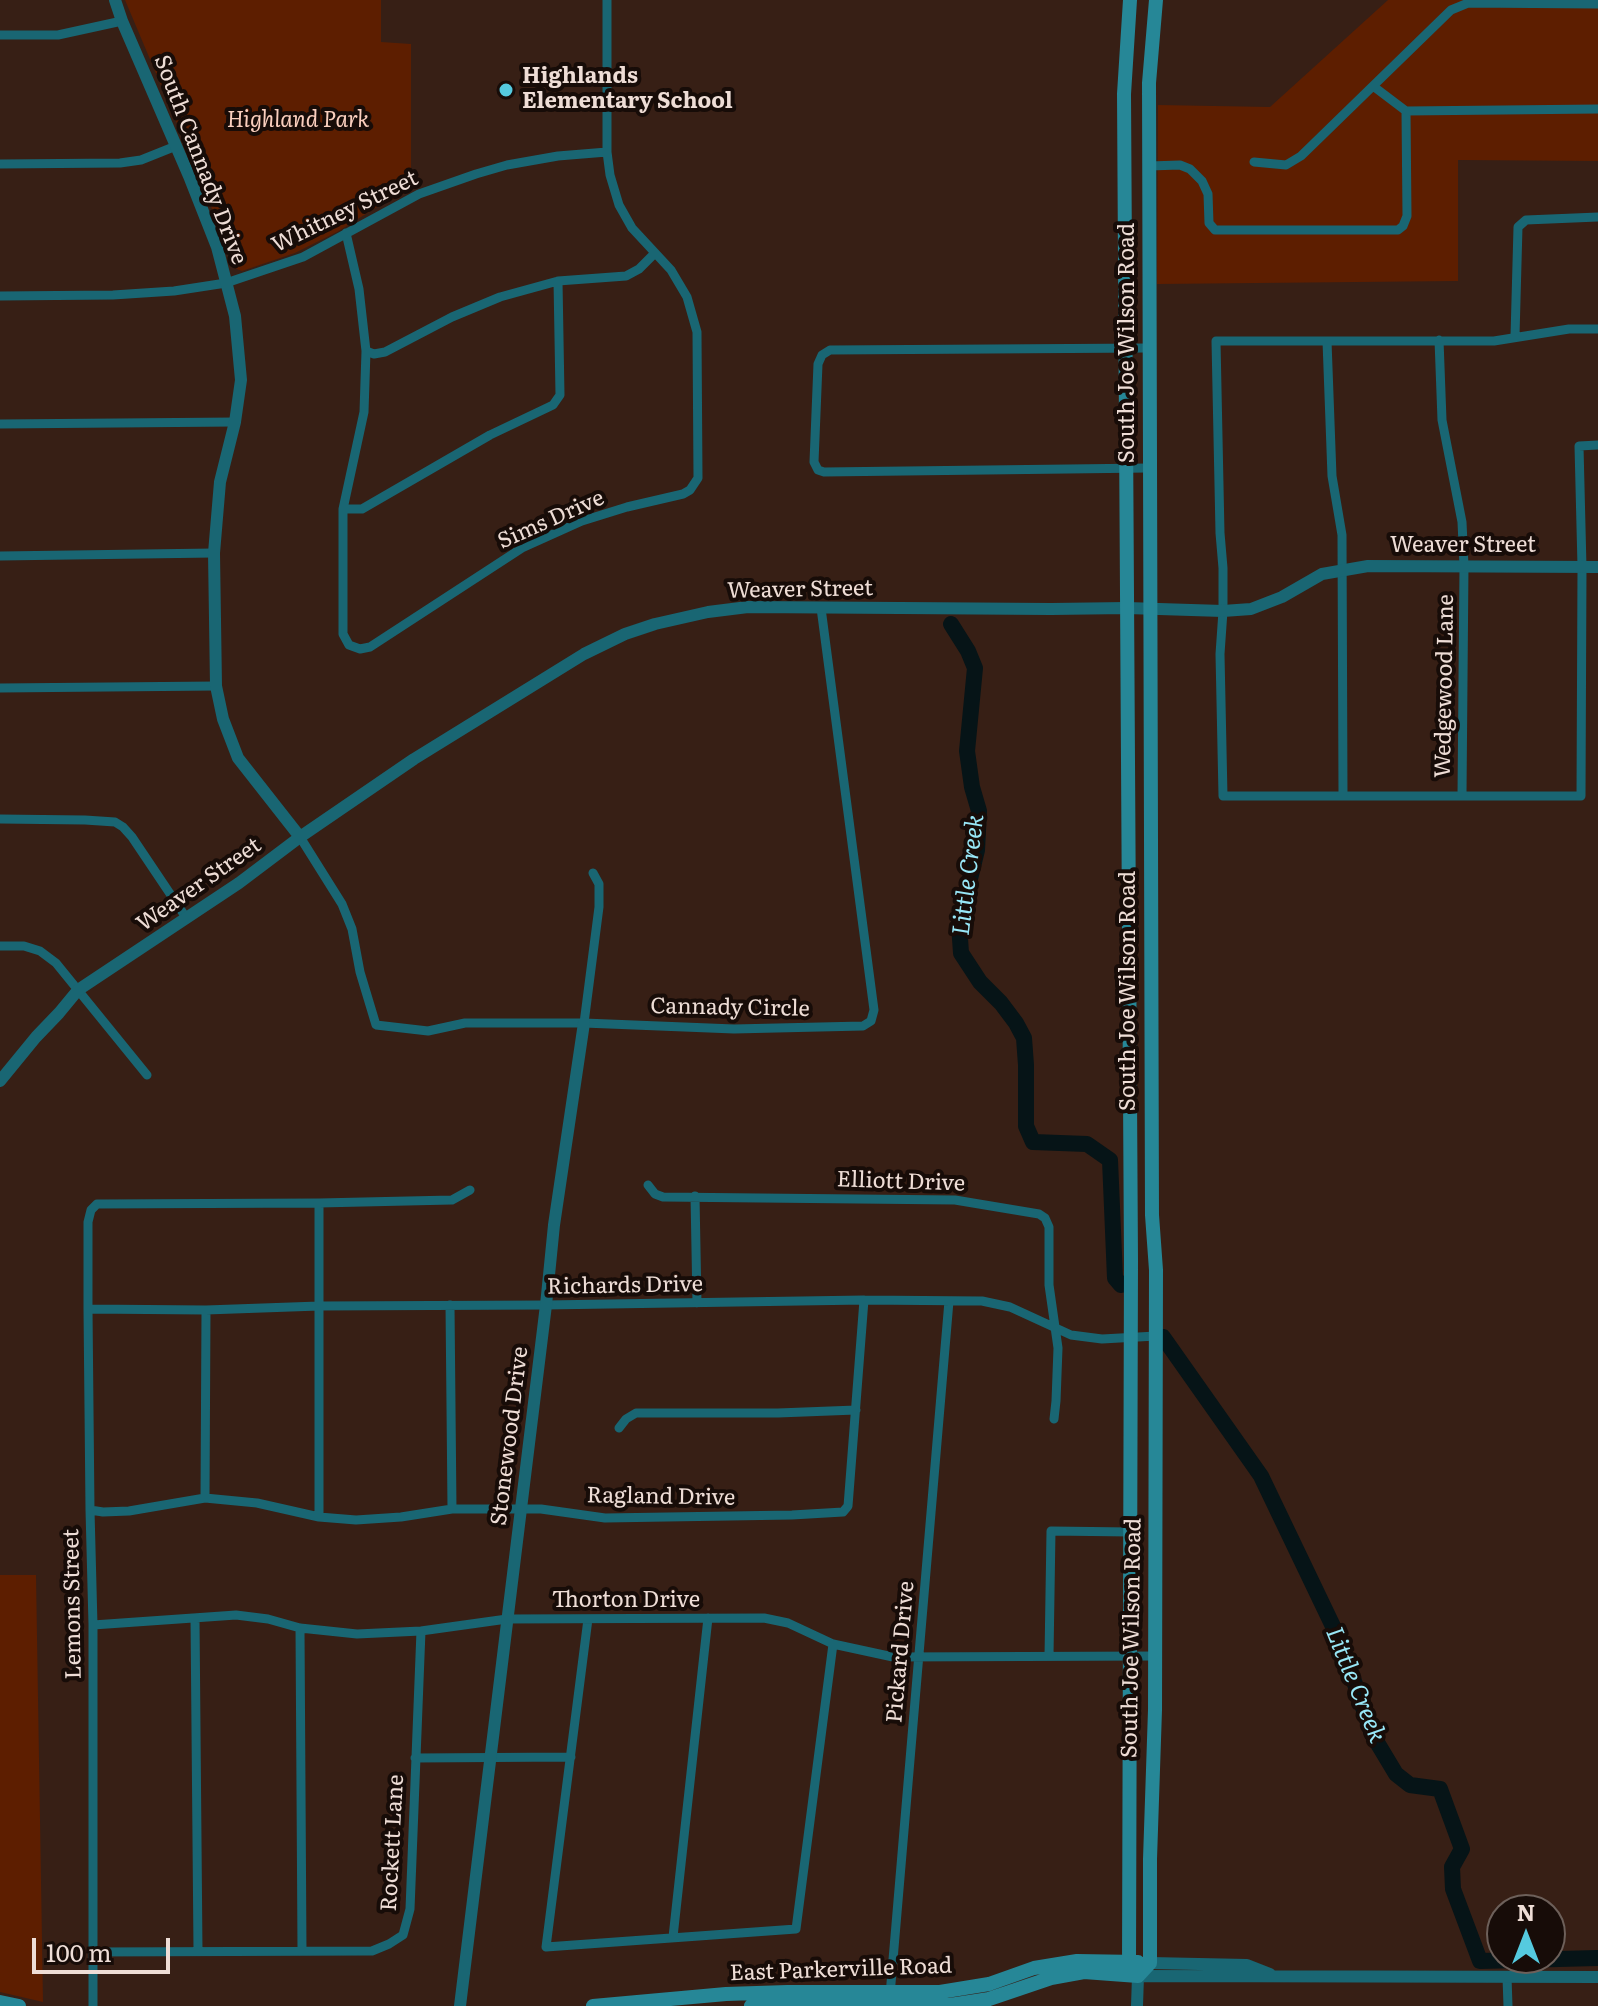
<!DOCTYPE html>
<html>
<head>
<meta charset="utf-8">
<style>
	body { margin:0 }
	#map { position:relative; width:1598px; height:2006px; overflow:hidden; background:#371f15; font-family:Literata,serif }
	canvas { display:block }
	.north { position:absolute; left:1486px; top:1894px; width:80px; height:80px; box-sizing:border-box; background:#170c08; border:2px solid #6d605a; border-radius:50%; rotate:0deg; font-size:22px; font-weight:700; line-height:32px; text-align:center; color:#eeddd6 }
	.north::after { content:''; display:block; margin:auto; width:28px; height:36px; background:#55cadf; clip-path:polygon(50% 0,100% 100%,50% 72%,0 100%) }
	.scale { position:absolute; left:32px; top:1938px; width:138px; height:36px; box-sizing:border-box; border:4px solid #eeddd6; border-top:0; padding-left:10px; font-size:24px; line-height:28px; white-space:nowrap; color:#eeddd6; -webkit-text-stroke:6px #170c08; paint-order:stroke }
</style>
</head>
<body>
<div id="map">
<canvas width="1598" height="2006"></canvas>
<div class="north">N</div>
<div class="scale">100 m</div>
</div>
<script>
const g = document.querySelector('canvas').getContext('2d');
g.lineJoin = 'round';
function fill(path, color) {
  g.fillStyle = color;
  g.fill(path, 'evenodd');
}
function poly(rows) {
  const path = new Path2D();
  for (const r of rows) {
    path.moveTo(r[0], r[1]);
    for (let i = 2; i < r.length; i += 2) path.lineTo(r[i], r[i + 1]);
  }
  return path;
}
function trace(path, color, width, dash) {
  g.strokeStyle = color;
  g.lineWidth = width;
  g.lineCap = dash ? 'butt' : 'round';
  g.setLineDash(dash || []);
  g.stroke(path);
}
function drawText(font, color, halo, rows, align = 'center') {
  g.font = font + ' Literata,serif';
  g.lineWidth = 8;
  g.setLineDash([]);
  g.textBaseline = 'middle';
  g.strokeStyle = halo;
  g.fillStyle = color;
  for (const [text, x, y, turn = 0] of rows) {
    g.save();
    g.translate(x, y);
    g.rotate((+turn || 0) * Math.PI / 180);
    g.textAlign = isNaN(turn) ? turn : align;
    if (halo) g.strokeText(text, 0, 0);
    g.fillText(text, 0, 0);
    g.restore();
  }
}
const green = poly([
	[125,0,381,0,381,42,411,44,411,190,377,207,337,232,295,253,242,271,234,268,203,185],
	[1388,0,1598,0,1598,161,1458,160,1458,281,1157,284,1158,105,1270,107],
	[0,1575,36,1575,43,2002,0,1992]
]);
const river = poly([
	[951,624,968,651,975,668,967,751,972,787,979,811,977,850,959,924,961,953,980,982,1001,1003,1016,1023,1024,1038,1026,1065,1026,1126,1033,1142,1087,1144,1110,1160,1115,1278,1121,1285],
	[1163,1337,1261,1476,1341,1643,1372,1734,1396,1774,1410,1785,1440,1789,1462,1849,1452,1867,1453,1889,1480,1961,1598,1958]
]);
const minor = poly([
	[0,35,58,35,122,21],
	[1373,86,1406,111],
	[1254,162,1286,165,1301,156,1451,10,1468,3,1598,4],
	[0,164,120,163,141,160,176,146],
	[1149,166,1180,165,1190,169,1202,181,1208,194,1209,223,1215,230,1398,230,1403,226,1407,216,1406,111,1598,109],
	[346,233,359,289,366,351,364,412,343,509,343,634,349,645,360,649,370,647,522,548,582,521,627,507,683,494,690,490,698,478,697,332,687,297,671,270,632,228,619,205,610,175,607,152,607,0],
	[0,296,113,295,174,291,226,283,303,257,419,194,476,174,507,165,558,156,607,152],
	[1598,329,1569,329,1494,341,1216,341,1220,533,1223,568,1223,611,1220,654,1223,796,1581,796,1582,567,1579,446,1598,445],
	[1515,336,1518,227,1526,220,1598,217],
	[1439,340,1442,420,1462,522,1464,566,1462,795],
	[1327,341,1332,476,1342,535,1343,796],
	[366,351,374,354,385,352,452,317,500,297,558,281,626,276,639,269,655,253],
	[0,424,235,422],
	[1149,468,824,472,818,470,814,462,818,364,822,355,830,350,1149,348],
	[343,509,362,509,490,435,553,405,560,395,558,281],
	[0,556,214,553],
	[0,688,216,686],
	[0,819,85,820,115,822,123,827,132,837,187,919],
	[300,837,342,904,352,929,360,972,376,1025,428,1031,465,1023,584,1023,734,1029,863,1026,871,1021,874,1010,821,608],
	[0,946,24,946,40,951,56,963,147,1075],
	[584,1023,599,907,599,884,593,873],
	[648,1185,655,1194,663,1197,955,1200,1039,1214,1045,1218,1049,1227,1049,1285,1058,1348,1056,1401,1054,1419],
	[695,1196,697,1303],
	[450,1305,452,1509],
	[88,1309,206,1310,319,1306,546,1305,864,1300,982,1301,1010,1307,1071,1335,1102,1339,1156,1336],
	[619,1428,626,1419,636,1413,778,1413,856,1410],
	[205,1498,206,1310],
	[90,1510,103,1512,129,1511,205,1498,257,1503,319,1517,356,1520,401,1517,452,1509,541,1509,605,1518,792,1515,843,1512,848,1506,864,1300],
	[319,1517,319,1203],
	[195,1618,198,1951],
	[588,1619,546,1947,796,1929,833,1644],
	[93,1625,236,1615,268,1619,300,1628,357,1634,421,1631,507,1619,764,1618,788,1623,833,1644,893,1657,1155,1656],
	[300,1628,302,1951],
	[1049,1656,1051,1531,1131,1532],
	[415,1758,571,1757],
	[673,1937,708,1618],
	[93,1952,372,1951,389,1944,403,1935,410,1909,421,1631],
	[1507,1977,1508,2006],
	[890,1995,949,1301],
	[93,2006,93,1625,90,1510,88,1309,88,1222,91,1210,97,1204,319,1203,452,1200,470,1190]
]);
const tertiary = poly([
	[115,0,122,21,189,176,217,247,235,316,241,380,235,422,220,482,214,553,216,686,223,719,238,758,300,837],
	[0,1081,36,1037,59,1013,78,990,239,883,300,837,414,759,584,654,625,634,655,624,708,612,748,607,1051,609,1127,608,1223,611,1251,609,1282,597,1322,574,1368,566,1598,567],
	[1150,1963,1247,1965,1270,1974],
	[460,2006,546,1305,554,1225,584,1023],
	[1137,2006,1138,1976,1598,1977]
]);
const secondary = poly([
	[1130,0,1124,94,1131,1261,1129,1962,1138,1976],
	[1138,1976,1150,1963,1150,1859,1155,1710,1156,1270,1152,1215,1149,83,1156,0],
	[0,2002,19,2006],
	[593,2006,726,1994,787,1992,940,1992,989,1984,1034,1968,1077,1961,1138,1962],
	[751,2006,770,2004,950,2005,989,1999,1051,1978,1084,1972,1138,1976]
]);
const markers = [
	[506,90,8,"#55cadf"]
];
const poiNames = [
	["Highlands",522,77],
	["Elementary School",522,102]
];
const parkNames = [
	["Highland Park",298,121]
];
const streetNames = [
	["South Cannady Drive",200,160,69],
	["Whitney Street",345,212,-26],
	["South Joe Wilson Road",1128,343,-90],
	["Sims Drive",551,520,-24],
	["Weaver Street",1463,546],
	["Weaver Street",800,590,-1],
	["Wedgewood Lane",1445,686,-89],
	["Weaver Street",199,885,-35],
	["South Joe Wilson Road",1129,991,-90],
	["Cannady Circle",730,1008,1],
	["Elliott Drive",901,1182,2],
	["Richards Drive",625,1286,-1],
	["Stonewood Drive",510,1436,-83],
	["Ragland Drive",661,1497,1],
	["Thorton Drive",626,1601],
	["Lemons Street",73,1604,-91],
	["South Joe Wilson Road",1132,1638,-89],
	["Pickard Drive",901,1652,-85],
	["Rockett Lane",393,1843,-87],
	["East Parkerville Road",841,1970,-2]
];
const waterNames = [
	["Little Creek",969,875,-83],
	["Little Creek",1355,1685,68]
];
fill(green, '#5d1e00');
trace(river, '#061417', 16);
trace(minor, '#196673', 9);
trace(tertiary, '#196673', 12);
trace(secondary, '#268797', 14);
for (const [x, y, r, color] of markers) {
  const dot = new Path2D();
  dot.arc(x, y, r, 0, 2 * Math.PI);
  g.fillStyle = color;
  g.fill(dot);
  trace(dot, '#170c08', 3);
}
drawText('bold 22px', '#eeddd6', '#170c08', poiNames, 'left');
drawText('italic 22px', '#facfbe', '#170c08', parkNames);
drawText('22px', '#eeddd6', '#170c08', streetNames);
drawText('italic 24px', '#98e7f7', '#170c08', waterNames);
</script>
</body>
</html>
